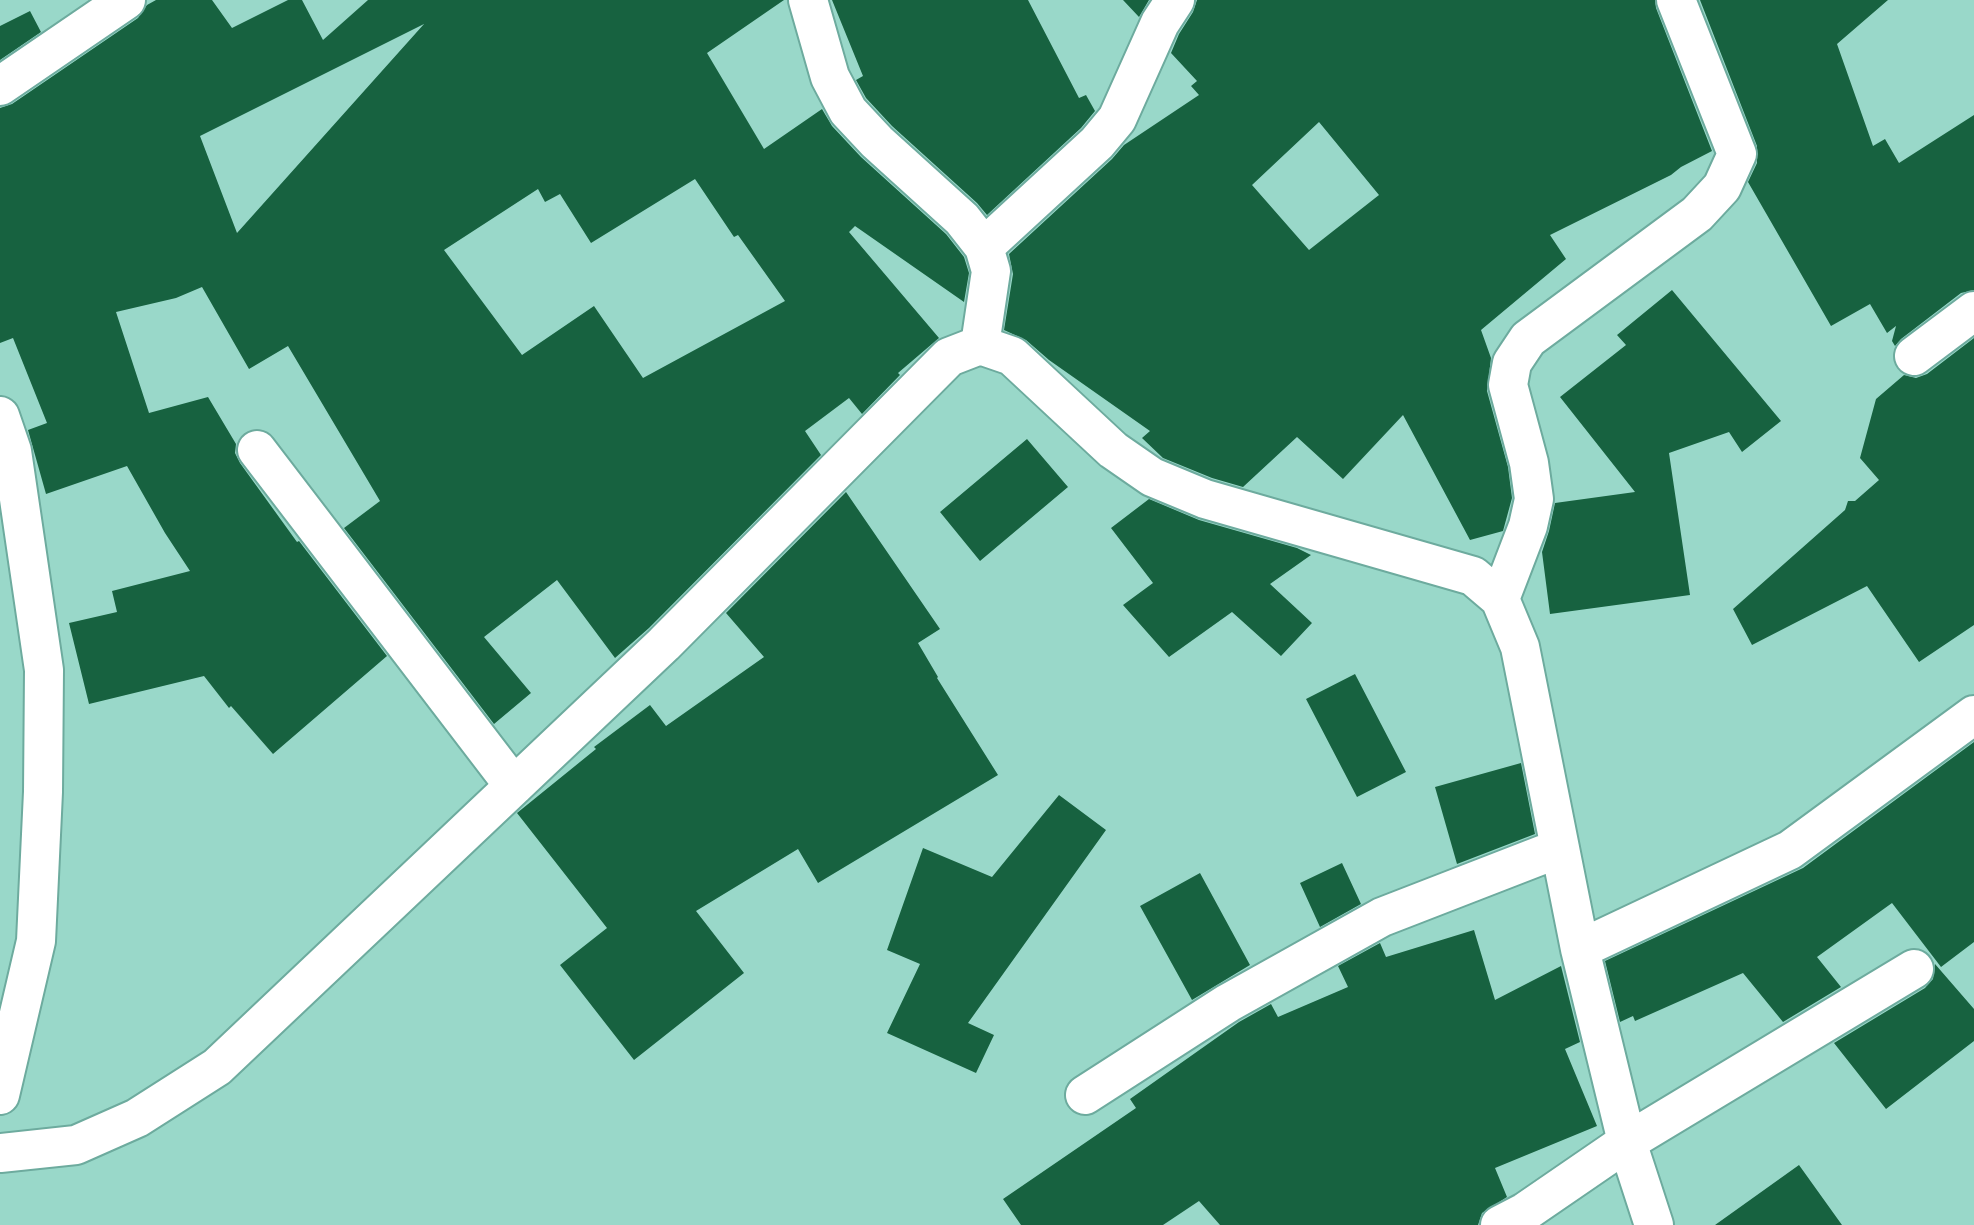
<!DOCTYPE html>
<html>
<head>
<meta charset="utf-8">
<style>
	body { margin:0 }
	canvas { display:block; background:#99d8c9 }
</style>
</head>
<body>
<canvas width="1974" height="1225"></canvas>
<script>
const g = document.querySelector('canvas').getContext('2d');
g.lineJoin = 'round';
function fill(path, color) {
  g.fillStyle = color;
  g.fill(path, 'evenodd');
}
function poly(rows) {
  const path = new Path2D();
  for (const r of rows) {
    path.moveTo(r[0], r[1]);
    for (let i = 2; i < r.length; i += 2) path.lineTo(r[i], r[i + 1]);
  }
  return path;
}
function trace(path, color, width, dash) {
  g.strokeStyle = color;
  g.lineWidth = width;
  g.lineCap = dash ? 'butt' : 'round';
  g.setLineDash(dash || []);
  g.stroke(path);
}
const building = poly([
	[156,0,212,0,232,28,288,0,302,0,323,40,368,0,784,0,707,53,764,149,822,109,832,126,861,157,946,234,964,257,969,273,964,302,855,226,849,232,939,338,898,373,900,375,862,414,849,398,805,431,821,455,649,628,615,658,557,580,484,637,531,693,494,724,344,528,380,501,288,346,249,369,202,287,176,298,116,312,149,413,208,397,236,444,235,453,240,463,297,542,299,541,387,656,273,754,231,706,229,708,204,676,89,704,69,623,117,612,112,591,190,571,165,533,127,466,46,494,28,430,47,423,13,338,0,343,0,108,12,104,138,18,147,5],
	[424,24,237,233,200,136],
	[695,179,734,237,738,235,785,301,643,378,594,306,522,355,444,250,538,189,545,202,560,194,591,243],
	[832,0,1028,0,1079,98,1086,95,1095,111,1081,128,987,215,977,203,892,126,866,98,856,80,863,76],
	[1123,0,1149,0,1139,17],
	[1197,0,1655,0,1656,8,1712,151,1681,167,1671,175,1550,235,1566,259,1481,330,1491,358,1487,391,1508,467,1512,498,1503,531,1470,540,1403,415,1343,479,1297,437,1243,487,1212,478,1163,458,1142,438,1150,431,1049,360,1026,340,1004,330,1013,274,1009,254,1112,159,1124,145,1199,95,1191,86,1197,81,1171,53,1179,34,1193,12],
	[1319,122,1379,195,1309,250,1252,185],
	[1700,0,1888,0,1837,44,1873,146,1885,139,1899,163,1974,115,1974,290,1961,293,1901,339,1895,346,1892,341,1896,326,1887,333,1870,304,1831,326,1748,182,1757,163,1757,146],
	[30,11,41,32,0,60,0,26],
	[1672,290,1781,421,1742,452,1729,432,1669,453,1690,595,1550,614,1542,552,1549,531,1555,503,1635,492,1560,397,1626,345,1617,335],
	[1974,338,1974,625,1919,662,1867,586,1752,645,1733,609,1845,510,1848,501,1855,501,1879,480,1860,458,1876,399,1904,375,1916,378,1927,374],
	[1027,439,1068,487,980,561,940,512],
	[846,492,940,629,918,643,938,677,937,678,998,775,818,883,798,849,696,911,744,973,634,1060,560,965,607,928,517,813,596,749,594,747,650,705,666,726,764,657,726,613],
	[1149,499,1199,520,1297,548,1311,555,1270,584,1312,623,1281,656,1232,612,1169,657,1123,605,1153,583,1111,528],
	[1355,674,1406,772,1357,797,1306,699],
	[1974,742,1974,942,1941,967,1892,903,1817,957,1841,987,1783,1022,1743,973,1635,1021,1633,1016,1620,1022,1605,961,1803,868],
	[1521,763,1535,834,1457,864,1435,787],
	[1059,795,1106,830,968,1023,994,1035,976,1073,887,1033,920,964,887,950,923,848,992,877],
	[1342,863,1361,904,1320,927,1300,883],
	[1200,873,1250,965,1192,1000,1140,906],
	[1474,930,1495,1000,1561,966,1580,1042,1565,1049,1597,1126,1495,1168,1507,1197,1482,1213,1478,1225,1220,1225,1199,1201,1163,1225,1021,1225,1003,1199,1136,1108,1130,1099,1239,1022,1271,1004,1278,1017,1348,987,1338,966,1380,943,1386,957],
	[1935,964,1974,1009,1974,1041,1886,1109,1834,1043,1925,988,1933,979],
	[1799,1165,1842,1225,1715,1225]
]);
const street = poly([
	[808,0,830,77,848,111,877,142,962,219,984,247,991,271,980,345],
	[0,86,126,0],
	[984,247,1097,143,1117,119,1160,23,1175,0],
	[1914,356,1974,311],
	[0,416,12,451,44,670,43,792,36,941,0,1095],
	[257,450,514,786],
	[1500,599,1528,526,1534,499,1529,463,1508,385,1512,363,1528,339,1697,214,1722,187,1737,154,1676,0],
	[1580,949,1790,850,1974,715],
	[1085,1095,1228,1003,1382,917,1560,848],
	[0,1153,76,1145,137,1118,217,1067,664,644,949,357,980,345,1012,356,1113,450,1152,477,1205,499,1473,576,1500,599,1520,647,1580,949,1627,1142,1654,1225],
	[1500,1225,1525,1212,1627,1142,1914,969]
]);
fill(building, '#176240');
trace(street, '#6dab9e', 42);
trace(street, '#fff', 38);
</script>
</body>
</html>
